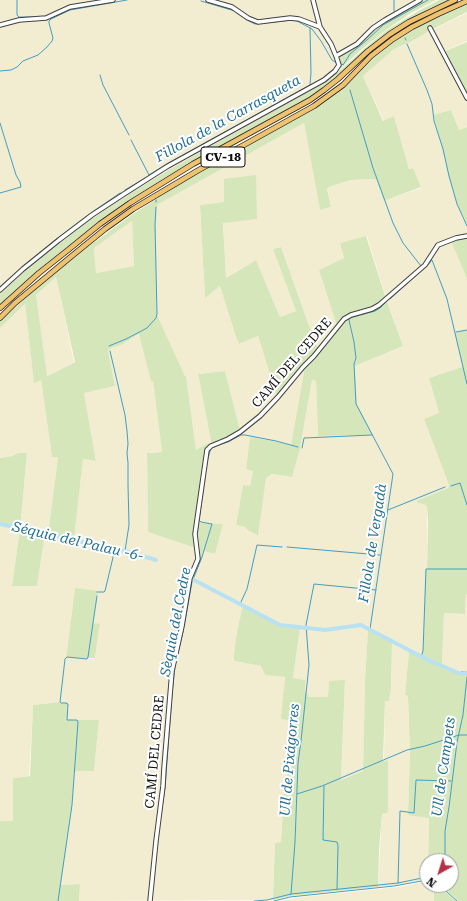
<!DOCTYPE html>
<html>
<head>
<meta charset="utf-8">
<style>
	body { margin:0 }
	#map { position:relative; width:467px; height:901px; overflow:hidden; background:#fef9ef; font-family:"Roboto Serif",serif }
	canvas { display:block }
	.north { position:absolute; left:419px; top:853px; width:40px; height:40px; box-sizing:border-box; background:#fff; border:1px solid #9f9f9f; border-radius:50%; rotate:219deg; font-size:11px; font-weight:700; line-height:16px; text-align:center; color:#0e0e0e }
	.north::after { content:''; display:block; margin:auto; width:14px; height:18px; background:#b43044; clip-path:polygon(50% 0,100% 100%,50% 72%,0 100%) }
</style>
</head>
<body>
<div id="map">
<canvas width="467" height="901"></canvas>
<div class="north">N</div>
</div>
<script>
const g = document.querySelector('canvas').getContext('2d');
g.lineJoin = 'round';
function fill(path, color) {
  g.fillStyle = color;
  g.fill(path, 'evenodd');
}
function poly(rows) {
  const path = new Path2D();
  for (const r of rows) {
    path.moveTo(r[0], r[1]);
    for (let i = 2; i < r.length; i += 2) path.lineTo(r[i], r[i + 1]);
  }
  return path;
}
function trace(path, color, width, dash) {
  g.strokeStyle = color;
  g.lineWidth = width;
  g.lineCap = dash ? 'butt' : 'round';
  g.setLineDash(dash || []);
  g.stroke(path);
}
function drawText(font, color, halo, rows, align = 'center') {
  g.font = font + ' "Roboto Serif",serif';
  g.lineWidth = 4;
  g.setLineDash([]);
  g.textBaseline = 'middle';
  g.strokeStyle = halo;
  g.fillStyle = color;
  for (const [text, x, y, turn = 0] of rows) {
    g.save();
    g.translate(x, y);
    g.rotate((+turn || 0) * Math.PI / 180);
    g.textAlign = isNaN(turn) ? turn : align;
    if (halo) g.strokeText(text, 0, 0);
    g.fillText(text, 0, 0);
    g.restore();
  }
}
const farmland = poly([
	[0,0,111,0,70,7,46,18,0,24],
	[116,0,205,0,232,7,253,21,290,18,296,19,319,28,330,44,338,65,336,68,324,79,168,165,89,216,0,289,0,25,8,23,46,19,70,8],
	[210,0,312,0,319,26,300,19,254,21,237,9],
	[314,0,424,0,394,16,384,22,358,45,337,58,320,27],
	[467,13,467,41,442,52,467,99,467,127,459,130,451,110,433,115,445,161,448,175,457,204,463,216,467,227,467,235,440,243,426,262,386,298,367,236,340,243,344,258,319,270,337,326,318,349,308,323,281,247,273,249,296,311,280,317,256,260,235,272,226,278,223,222,257,219,224,202,200,205,205,298,220,286,235,334,239,344,258,336,277,397,261,414,240,430,225,371,198,374,212,446,223,443,261,417,305,366,291,445,273,441,250,437,246,469,253,470,250,486,243,486,236,525,245,527,249,531,257,536,266,478,272,474,292,477,300,449,312,380,316,381,318,436,372,435,357,404,355,366,403,346,387,301,427,265,440,246,451,241,467,279,467,331,455,333,462,367,429,378,439,413,424,419,449,485,448,488,416,501,418,503,426,505,427,507,427,569,425,571,423,651,421,657,409,651,405,695,408,696,410,751,408,815,429,817,427,879,398,885,378,887,382,814,387,813,388,810,388,760,384,762,385,701,389,701,391,689,392,642,368,629,365,680,363,771,341,780,345,681,329,681,328,696,326,697,309,697,305,690,305,680,293,678,300,628,280,626,244,606,237,630,234,654,234,661,261,666,265,675,285,677,282,719,292,721,286,790,284,793,281,842,275,843,273,900,79,901,80,884,61,885,72,807,74,770,94,771,99,720,67,720,68,704,67,702,61,703,60,702,33,705,29,776,13,778,13,821,0,821,0,525,20,529,27,454,18,453,12,456,0,458,0,328,25,304,34,382,41,380,52,457,58,457,48,535,74,540,83,459,96,461,84,393,115,386,108,350,109,349,123,344,140,334,151,381,153,381,162,452,154,452,147,453,148,532,198,549,200,559,201,559,204,551,215,554,223,524,198,522,209,444,196,451,186,376,185,376,157,315,156,225,157,205,304,123,320,210,331,207,327,189,329,187,351,180,376,179,384,201,421,188,413,168,409,169,394,116,384,121,363,76,394,49,412,41,429,30,434,29],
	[20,529,45,534,37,586,12,586],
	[75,588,98,592,93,623,100,625,95,659,66,657],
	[132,221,134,266,96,273,94,248],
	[56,277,74,362,46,376,36,295],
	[466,593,467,594,467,673,460,674,442,667,444,613,465,614],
	[426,881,427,881,427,885,434,885,434,901,279,901,302,897,400,887]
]);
const green = poly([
	[424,0,436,0,409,14,386,30,363,48,341,68,337,58,354,48,384,23,394,16],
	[439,0,449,0,419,14,395,27,372,45,330,83,312,96,166,177,124,204,99,222,43,266,0,304,0,294,24,272,68,237,90,220,131,193,170,169,325,82,345,66,365,48,387,30,420,10],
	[467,4,467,12,429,31,412,41,394,49,363,76,383,121,394,116,409,169,413,168,421,187,384,201,376,179,351,180,329,187,327,189,331,207,320,210,304,123,157,205,156,225,157,315,185,376,186,376,196,450,209,443,198,522,223,524,215,554,204,551,201,559,200,559,198,549,148,532,147,453,162,452,153,381,151,381,139,334,123,344,109,349,108,350,115,386,84,393,96,461,83,459,74,540,48,535,58,457,52,457,41,380,34,383,25,304,0,328,0,322,32,292,81,252,130,216,176,186,319,106,345,87,373,59,396,40,420,26],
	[132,221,134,266,96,273,94,248],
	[56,277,75,362,47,376,36,295],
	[467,42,467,97,443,52],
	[451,110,459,130,467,127,467,227,463,216,457,204,448,175,445,161,433,115],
	[256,175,257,219,223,223,226,278,256,260,280,317,296,311,273,249,281,247,308,323,318,349,277,397,258,336,239,344,235,334,220,286,205,298,200,205,224,202,224,179],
	[366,236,386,299,403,346,355,366,357,404,373,435,318,436,316,381,312,380,300,449,292,477,272,474,266,478,258,536,249,531,245,527,236,525,243,485,250,486,253,471,246,469,250,437,273,441,291,445,305,366,315,358,336,331,337,326,319,270,344,258,340,243],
	[464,237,467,237,467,279,451,241],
	[462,331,467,331,467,594,466,594,465,614,444,613,442,666,460,674,467,673,467,901,458,901,440,885,451,885,451,861,428,861,429,818,408,815,410,751,408,696,405,695,409,651,421,657,423,651,425,570,427,569,428,521,427,507,426,505,418,503,416,501,448,488,449,485,424,419,439,413,429,378,462,367,455,333],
	[225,371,240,430,240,433,212,446,198,374],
	[18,453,27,453,20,529,0,525,0,458,12,456],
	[20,529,45,534,37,586,12,586],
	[75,588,98,591,93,623,100,624,95,658,66,658],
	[243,606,280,626,300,628,293,678,305,680,305,690,309,697,326,697,328,696,329,681,345,680,341,780,363,771,365,680,368,629,392,642,391,689,389,701,385,701,383,761,388,760,388,810,387,813,382,814,379,851,378,887,290,896,273,900,275,843,281,842,284,793,286,790,292,721,281,719,285,677,265,675,261,666,234,661,234,653,237,631],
	[60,702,61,703,67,702,68,704,67,720,99,720,94,771,74,771,72,807,61,885,80,884,79,901,0,901,0,821,13,821,13,778,30,776,33,705],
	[434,885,437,885,456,901,434,901]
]);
const stream = poly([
	[17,0,17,15,19,17,42,17],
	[394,0,394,11],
	[201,1,235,11],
	[237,13,249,21,255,24,293,20,297,21,312,29,321,41,332,60,335,62],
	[405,38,406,40],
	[407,44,427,90,432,104,434,121,443,149,449,176,457,204,467,226],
	[342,64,343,65,350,54,367,40,383,25,428,0],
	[0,71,11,70,17,67,23,61,38,55,47,47,52,41,53,38,49,23,49,21,51,19,70,10,127,0],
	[100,75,103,85,129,135],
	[350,90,373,168,393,223,403,243,421,266],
	[0,123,16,175,20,182,21,187,0,193],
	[131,140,149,175],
	[149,175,165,165,310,85,311,73,310,28],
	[125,190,145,178],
	[156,200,156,202],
	[91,213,120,193],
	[427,266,432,260,447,299,467,384],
	[0,287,54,241,87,216],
	[390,299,424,268],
	[456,332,467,330],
	[109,346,126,339,147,328,156,318,157,314,155,225,156,207],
	[110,351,125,415,127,431,128,444,127,453,128,463,128,485,129,525,125,551],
	[302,448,304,438,372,435],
	[451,486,460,483,467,505],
	[388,510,445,487],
	[287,547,380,555],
	[97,592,104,592,105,591,115,549],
	[240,604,247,589,257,545,282,547],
	[370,629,393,474,356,404,354,364,356,358,354,342,349,320,349,318,353,317,375,311,380,308,386,302],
	[421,657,423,651,426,569,467,569],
	[461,674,461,672,467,672],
	[324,786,323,840,337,842,338,846,337,889],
	[297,794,322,786,407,750,425,746,459,735,467,735],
	[160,821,165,788,172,694,175,666,183,632,192,582,202,557,212,524,201,522,199,520,207,462,210,451,212,447,228,442,241,435,245,435,276,441,298,447],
	[156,861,156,854],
	[445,861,445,831,449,807,457,742,463,715,467,677],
	[398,883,400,811,414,813,416,780,451,781],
	[439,885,457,901],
	[291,894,295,842,298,763,301,741,309,665,306,625,314,584,376,590],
	[58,901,72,805,78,722,77,720,67,720,68,704,66,703,61,703,60,702,65,659,67,657,87,659,88,657,97,596],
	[254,901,267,900,291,894,398,883,427,877],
	[274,901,290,897,394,886,427,880]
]);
const canal = poly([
	[0,524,129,552,156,560],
	[192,579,280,625,325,630,361,625,426,659,461,674,467,673]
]);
const minor = poly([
	[208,0,232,7,248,18,258,22,290,18,299,19,320,27],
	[0,25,19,20,46,18,70,7,113,0],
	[430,28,467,98],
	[336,56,357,44,373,28,385,20,420,0],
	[0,290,23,269,59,240,92,215,124,194,168,166,324,80,335,71,339,65,336,56,331,44,320,27,313,0],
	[150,901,156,841,163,786,164,768,172,671,182,626,190,578,198,559,195,534,207,450,211,446,228,439,240,432,260,416,278,397,303,367,314,356,344,319,351,315,372,309,379,305,425,265,438,245,456,238,467,236]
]);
const major = poly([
	[0,308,39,273,68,250,100,224,130,203,193,164,310,100,324,90,338,79,368,51,390,34,409,22,455,0],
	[0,318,15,303,73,255,105,229,133,209,197,171,314,106,343,85,371,56,393,39,412,27,438,14,467,1]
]);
const shields = [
	[223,157,44]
];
const shieldNames = [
	["CV-18",223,157]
];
const streetNames = [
	["CAMÍ DEL CEDRE",292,363,-49],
	["CAMÍ DEL CEDRE",155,752,-85]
];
const waterNames = [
	["Fillola de la Carrasqueta",228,119,-29],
	["Séquia del Palau -6-",78,542,13],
	["Fillola de Vergadà",373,543,-81],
	["Sèquia del Cedre",176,622,-79],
	["Ull de Pixágorres",290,760,-85],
	["Ull de Campets",444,767,-82]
];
fill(farmland, '#f2ecd1');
fill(green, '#d6e6bb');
trace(stream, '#449ec3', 1);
trace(canal, '#b8e2f2', 4);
trace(minor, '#414141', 5.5);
trace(major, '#1f1f1f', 6);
trace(minor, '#fff', 3.5);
trace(major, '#eec26f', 4.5);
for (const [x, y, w] of shields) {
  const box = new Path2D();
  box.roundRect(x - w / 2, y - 10, w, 20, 3);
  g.fillStyle = '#fff';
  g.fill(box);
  trace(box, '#0e0e0e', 1);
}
drawText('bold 12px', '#0e0e0e', null, shieldNames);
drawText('13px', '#0e0e0e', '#fff', streetNames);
drawText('italic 14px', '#206f96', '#fff', waterNames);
</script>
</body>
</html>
